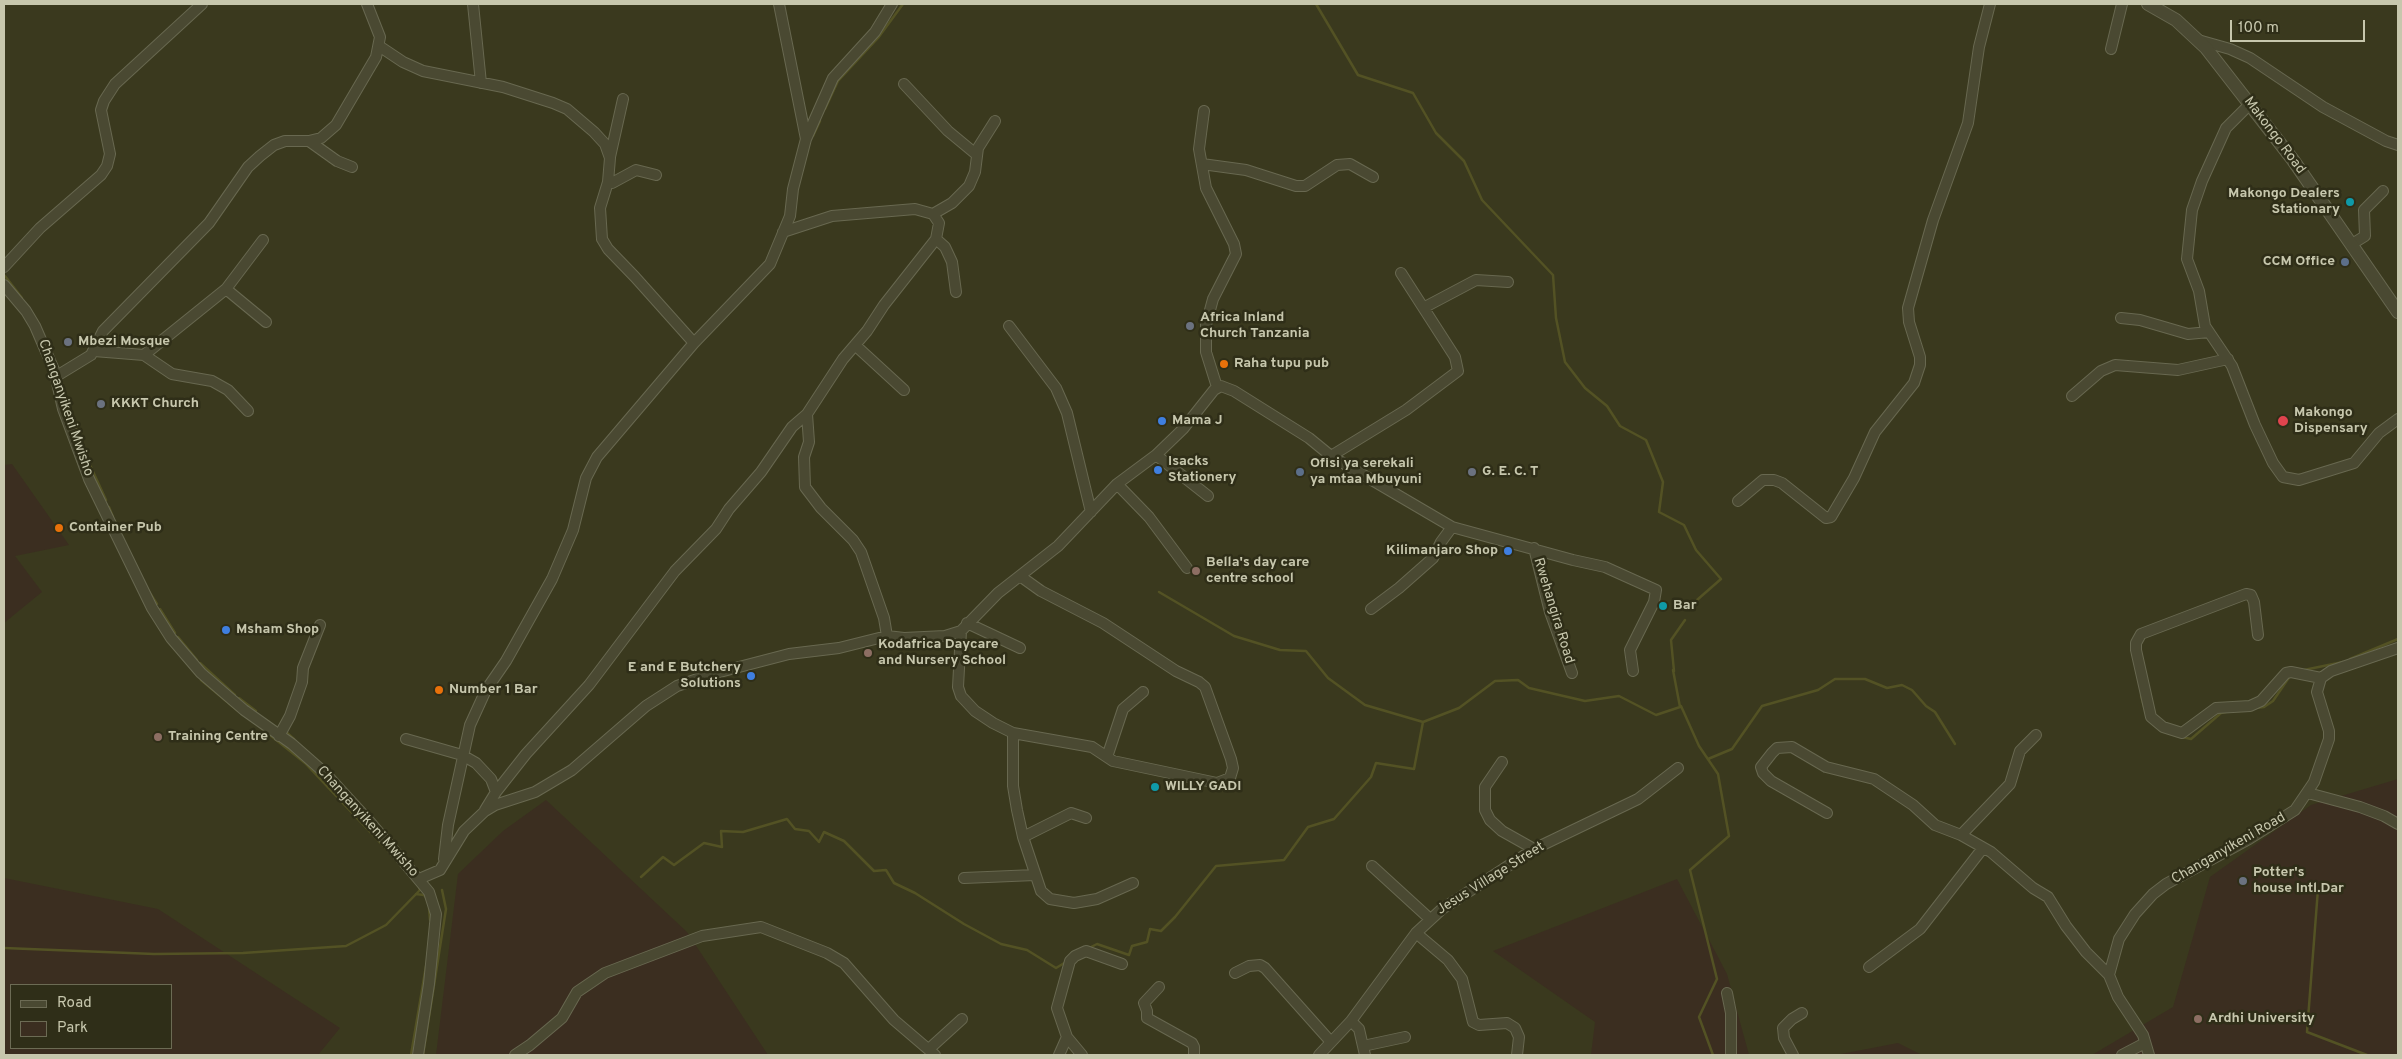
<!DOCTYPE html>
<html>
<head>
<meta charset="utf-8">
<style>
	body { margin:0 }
	#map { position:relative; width:2402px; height:1059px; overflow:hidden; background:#3a391e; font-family:Overpass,sans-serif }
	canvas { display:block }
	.frame { position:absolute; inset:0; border:5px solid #c7c7ad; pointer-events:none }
	.legend { position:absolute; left:10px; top:984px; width:162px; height:65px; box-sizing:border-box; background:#2f2e18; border:1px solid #6c6b54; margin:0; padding:6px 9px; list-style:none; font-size:15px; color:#c7c7ad }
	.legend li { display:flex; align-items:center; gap:10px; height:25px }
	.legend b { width:25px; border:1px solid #6c6b54 }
	.scale { position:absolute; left:2230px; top:20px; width:135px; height:22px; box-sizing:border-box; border:2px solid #c7c7ad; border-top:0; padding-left:6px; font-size:15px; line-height:18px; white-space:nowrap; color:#c7c7ad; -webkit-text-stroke:4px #2f2e18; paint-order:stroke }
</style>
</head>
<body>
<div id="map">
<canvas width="2402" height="1059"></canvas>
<div class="frame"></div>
<ul class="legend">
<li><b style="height:6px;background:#4a4932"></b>Road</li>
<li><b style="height:14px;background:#3b2e20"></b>Park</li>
</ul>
<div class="scale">100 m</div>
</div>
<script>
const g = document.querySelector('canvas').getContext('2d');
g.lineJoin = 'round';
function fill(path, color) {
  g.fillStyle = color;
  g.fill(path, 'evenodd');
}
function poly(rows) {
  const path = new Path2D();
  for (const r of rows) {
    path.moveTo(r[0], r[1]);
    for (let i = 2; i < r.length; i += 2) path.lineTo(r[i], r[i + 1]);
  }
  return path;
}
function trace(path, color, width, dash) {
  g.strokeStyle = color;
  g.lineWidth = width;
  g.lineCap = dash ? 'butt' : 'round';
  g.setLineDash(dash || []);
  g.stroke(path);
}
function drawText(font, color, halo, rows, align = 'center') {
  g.font = font + ' Overpass,sans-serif';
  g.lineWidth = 5;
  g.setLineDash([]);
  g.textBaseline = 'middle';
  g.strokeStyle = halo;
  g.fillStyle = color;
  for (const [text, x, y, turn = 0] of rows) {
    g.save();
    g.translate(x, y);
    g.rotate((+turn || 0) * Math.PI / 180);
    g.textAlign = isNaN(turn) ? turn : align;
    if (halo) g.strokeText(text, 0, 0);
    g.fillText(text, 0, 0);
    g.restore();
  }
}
const green = poly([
	[12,464,69,545,15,556,42,592,4,623,4,465],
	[2398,779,2398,1055,2092,1055,2173,1007,2210,877,2311,805],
	[546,800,687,932,768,1055,436,1055,458,874,503,831],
	[4,878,158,909,340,1028,318,1055,4,1055],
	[171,985,171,1048,11,1048,11,985],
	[1677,879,1727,974,1749,1055,1591,1055,1595,1022,1493,951],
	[1898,1043,1922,1055,1836,1055]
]);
const stream = poly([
	[1316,4,1358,75,1413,93,1436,133,1464,161,1482,200,1553,275,1556,318,1565,362,1585,388,1607,406,1620,426,1646,440,1663,482,1659,512,1684,525,1696,550,1721,579,1697,600],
	[825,109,838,81,878,38,903,4],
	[813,136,820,121],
	[5,276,22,298],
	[64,393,86,455],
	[90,465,106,500],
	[109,507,113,517],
	[148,590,157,604],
	[1159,592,1234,636,1280,650,1306,651,1328,678,1365,705,1423,722],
	[160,609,175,633],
	[178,637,197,660],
	[2350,659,2398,639],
	[200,663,235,695],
	[1674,671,1671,640,1685,620],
	[2299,671,2343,662],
	[201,680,237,710],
	[2141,696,2145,710],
	[239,698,256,711],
	[1681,706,1699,746,1718,774,1729,836,1690,870,1717,979,1699,1017,1713,1055],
	[2256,708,2264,707,2273,701,2290,676],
	[265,731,305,763,388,851],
	[285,731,294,739],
	[2182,737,2191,739,2221,713,2226,712],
	[1708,759,1732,749,1762,706,1818,690,1835,679,1865,679,1887,688,1902,685,1912,690,1926,706,1935,712,1955,744],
	[641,877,663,857,674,865,704,843,722,847,721,831,743,832,787,819,795,829,809,831,819,842,824,832,844,841,874,871,886,870,894,883,915,893,964,924,1001,944,1027,950,1056,968,1066,962],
	[2318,889,2307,1032,2367,1055],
	[416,894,424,895,427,899],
	[429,908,430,920],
	[4,948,154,954,243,953,346,946,386,925,420,890,419,887],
	[1087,949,1097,944,1129,955,1132,946,1147,942,1150,929,1161,931,1175,917,1216,866,1284,860,1308,827,1334,819,1371,777,1376,763,1414,769,1423,722,1459,708,1495,681,1518,680,1529,688,1585,701,1619,696,1656,715,1680,707,1673,670],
	[411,1055,426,966],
	[423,1055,446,909,442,890]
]);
const minor = poly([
	[473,4,481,83],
	[779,4,806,139],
	[2198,40,2230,49,2250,58,2323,107,2386,141,2398,145],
	[379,46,403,62,423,71,503,87,553,103,567,109,594,132,605,144,610,158,608,182,600,208,602,239,608,249,635,277,694,343],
	[2111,49,2122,4],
	[904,84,948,131,977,155],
	[2250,104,2226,128,2202,181,2192,210,2187,259,2199,291,2205,326,2232,366,2255,425,2273,463,2283,477,2299,480,2354,463,2379,433,2398,419],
	[1204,111,1199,149,1206,188,1234,244,1236,254,1213,299,1206,325,1206,352,1217,387],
	[309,141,337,161,352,167],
	[610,157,623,99],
	[1202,164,1246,170,1296,186,1305,186,1337,165,1350,164,1373,177],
	[608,182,612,183,636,170,656,175],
	[933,214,952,203,969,186,975,172,978,148,995,121],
	[936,239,945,247,952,262,956,292],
	[2352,244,2365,236,2364,210,2383,191],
	[4,267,40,228,101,175,107,166,110,154,101,110,104,101,115,84,202,4],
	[4,285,26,311,35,326,54,370,63,409,89,479,152,608,171,638,201,673,244,710,292,744,326,774,371,823,429,892,436,914,429,984,418,1055],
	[226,289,266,322],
	[1425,307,1476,280,1508,282],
	[2121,318,2140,320,2188,334,2209,332],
	[1009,326,1056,388,1067,413,1091,512],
	[855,345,904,390],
	[94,351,144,355,172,374,212,381,228,390,248,411],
	[144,355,226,289,263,240],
	[55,377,91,355,103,331,209,223,248,167,260,156,274,145,285,141,309,141,321,138,336,125,376,57,380,37,367,4],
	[2072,396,2101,371,2115,365,2178,370,2228,359],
	[807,414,809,442,804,457,805,487,821,508,853,540,861,552,884,618,887,636],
	[1156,455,1208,496],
	[1331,456,1406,410,1458,371,1455,357,1401,273],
	[1117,484,1149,517,1187,568],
	[1738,501,1763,480,1774,480,1782,483,1826,518,1831,517,1854,478,1875,432,1914,383,1920,365,1920,357,1909,322,1908,308,1933,220,1968,123,1979,47,1990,4],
	[1534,548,1550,612,1572,673],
	[1371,609,1399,588,1433,558,1441,542,1452,527],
	[967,623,1020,648],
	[961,631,958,687,961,696,975,711,993,723,1013,733,1092,747,1113,761,1217,783,1230,778,1233,768,1231,759,1205,687,1199,682,1176,671,1103,623,1041,591,1020,576],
	[2258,635,2254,602,2251,595,2246,594,2141,634,2136,643,2136,650,2151,717,2163,727,2182,733,2216,708,2250,706,2261,701,2286,673,2291,672,2321,678],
	[1013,733,1013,786,1017,810,1023,837,1041,891,1050,899,1074,903,1097,899,1133,883],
	[279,736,290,716,302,682,303,668,320,625],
	[406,739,462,755,476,763,491,779,496,792],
	[1107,757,1123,709,1143,692],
	[1502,762,1485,787,1485,810,1490,820,1502,831,1534,849],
	[2308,793,2360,807,2384,816,2398,824],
	[485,810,496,792,526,754,589,685,675,571,716,529,729,509,761,472,792,427,807,414,843,359,867,331,884,305,936,239,939,223,933,214,915,209,832,216,783,232],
	[1827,813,1771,781,1763,773,1761,767,1772,753,1777,748,1792,747,1826,767,1874,779,1913,805,1935,825,1961,835,1991,852,2033,888,2048,897,2066,926,2086,952,2109,975],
	[1961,835,2010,784,2020,751,2036,735],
	[1023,837,1071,813,1086,818],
	[444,859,448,825,470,725,486,690,506,661,552,579,573,530,586,478,597,457,694,343,770,264,790,216,793,189,806,139,833,78,875,32,892,4],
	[1372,866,1430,919],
	[964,878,1035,875],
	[419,879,440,870,464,831,485,811,495,805,535,792,572,770,646,706,677,686,712,674,789,654,839,648,887,636,904,638,945,636,961,631,998,593,1058,546,1117,484,1156,455,1183,429,1214,390,1221,386,1234,391,1309,438,1331,456,1452,527,1573,560,1605,567,1656,590,1654,602,1630,650,1633,671],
	[1416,933,1448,960,1462,979,1473,1022,1479,1025,1507,1023,1515,1028,1519,1037,1517,1055],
	[1869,967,1920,929,1983,848],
	[1235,973,1249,966,1260,965,1265,968,1331,1042],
	[1159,987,1144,1003,1147,1011,1147,1018,1192,1043,1194,1047,1194,1055],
	[1727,993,1731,1013,1731,1055],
	[1351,1021,1359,1029,1365,1055],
	[1363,1046,1405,1037],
	[929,1049,962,1019],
	[515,1055,530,1045,562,1018,577,992,605,973,702,936,761,927,827,953,844,963,894,1020,935,1055],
	[1059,1055,1067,1037],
	[1082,1055,1067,1037,1057,1008,1070,961,1075,956,1086,951,1122,964],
	[1319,1055,1351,1021,1416,933,1442,909,1534,849,1638,799,1678,768],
	[1793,1055,1784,1038,1783,1028,1792,1019,1802,1013],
	[2122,1055,2145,1043],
	[2149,1055,2143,1035,2118,997,2109,975,2119,939,2135,914,2153,894,2166,884,2249,839,2295,810,2314,782,2329,739,2329,731,2317,692,2321,678,2331,671,2398,648]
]);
const tertiary = poly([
	[2148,4,2176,20,2206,48,2293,160,2398,312]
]);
const markers = [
	[2350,202,5,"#0f9aa8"],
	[2345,262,5,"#5c6f8a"],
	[1190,326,5,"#6b7280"],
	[68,342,5,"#6b7280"],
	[1224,364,5,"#e8710a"],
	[101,404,5,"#6b7280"],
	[1162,421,5,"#3f7fe0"],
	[2283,421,6,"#e0444e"],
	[1158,470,5,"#3f7fe0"],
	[1300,472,5,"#5c6f8a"],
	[1472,472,5,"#6b7280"],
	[59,528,5,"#e8710a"],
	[1508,551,5,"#3f7fe0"],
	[1196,571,5,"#8d6e63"],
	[1663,606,5,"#0f9aa8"],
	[226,630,5,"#3f7fe0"],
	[868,653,5,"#8d6e63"],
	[751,676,5,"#3f7fe0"],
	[439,690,5,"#e8710a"],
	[158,737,5,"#8d6e63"],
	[1155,787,5,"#0f9aa8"],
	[2243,881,5,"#6b7280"],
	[2198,1019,5,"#8d6e63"]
];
const streetNames = [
	["Makongo Road",2274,136,53],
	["Changanyikeni Mwisho",65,408,71],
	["Rwehangira Road",1553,611,73],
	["Changanyikeni Mwisho",367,822,48],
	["Changanyikeni Road",2229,849,-30],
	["Jesus Village Street",1491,879,-32]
];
const poiNames = [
	["Makongo Dealers",2340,194,"right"],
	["Stationary",2340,210,"right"],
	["CCM Office",2335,262,"right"],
	["Africa Inland",1200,318],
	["Church Tanzania",1200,334],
	["Mbezi Mosque",78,342],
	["Raha tupu pub",1234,364],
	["KKKT Church",111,404],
	["Makongo",2294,413],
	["Dispensary",2294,429],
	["Mama J",1172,421],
	["Isacks",1168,462],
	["Stationery",1168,478],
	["Ofisi ya serekali",1310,464],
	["ya mtaa Mbuyuni",1310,480],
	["G. E. C. T",1482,472],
	["Container Pub",69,528],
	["Kilimanjaro Shop",1498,551,"right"],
	["Bella's day care",1206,563],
	["centre school",1206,579],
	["Bar",1673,606],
	["Msham Shop",236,630],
	["Kodafrica Daycare",878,645],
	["and Nursery School",878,661],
	["E and E Butchery",741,668,"right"],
	["Solutions",741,684,"right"],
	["Number 1 Bar",449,690],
	["Training Centre",168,737],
	["WILLY GADI",1165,787],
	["Potter's",2253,873],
	["house Intl.Dar",2253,889],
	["Ardhi University",2208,1019]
];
fill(green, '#3b2e20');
trace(stream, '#535224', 2.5);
trace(minor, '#686850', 12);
trace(tertiary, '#686850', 14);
trace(minor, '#4a4932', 10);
trace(tertiary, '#4a4932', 12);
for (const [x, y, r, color] of markers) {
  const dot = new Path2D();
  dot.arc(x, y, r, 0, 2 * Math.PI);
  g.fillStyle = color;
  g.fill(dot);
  trace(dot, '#2f2e18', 2);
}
drawText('14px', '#c7c7ad', '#2f2e18', streetNames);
drawText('bold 14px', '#c7c7ad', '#2f2e18', poiNames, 'left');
</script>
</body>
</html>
